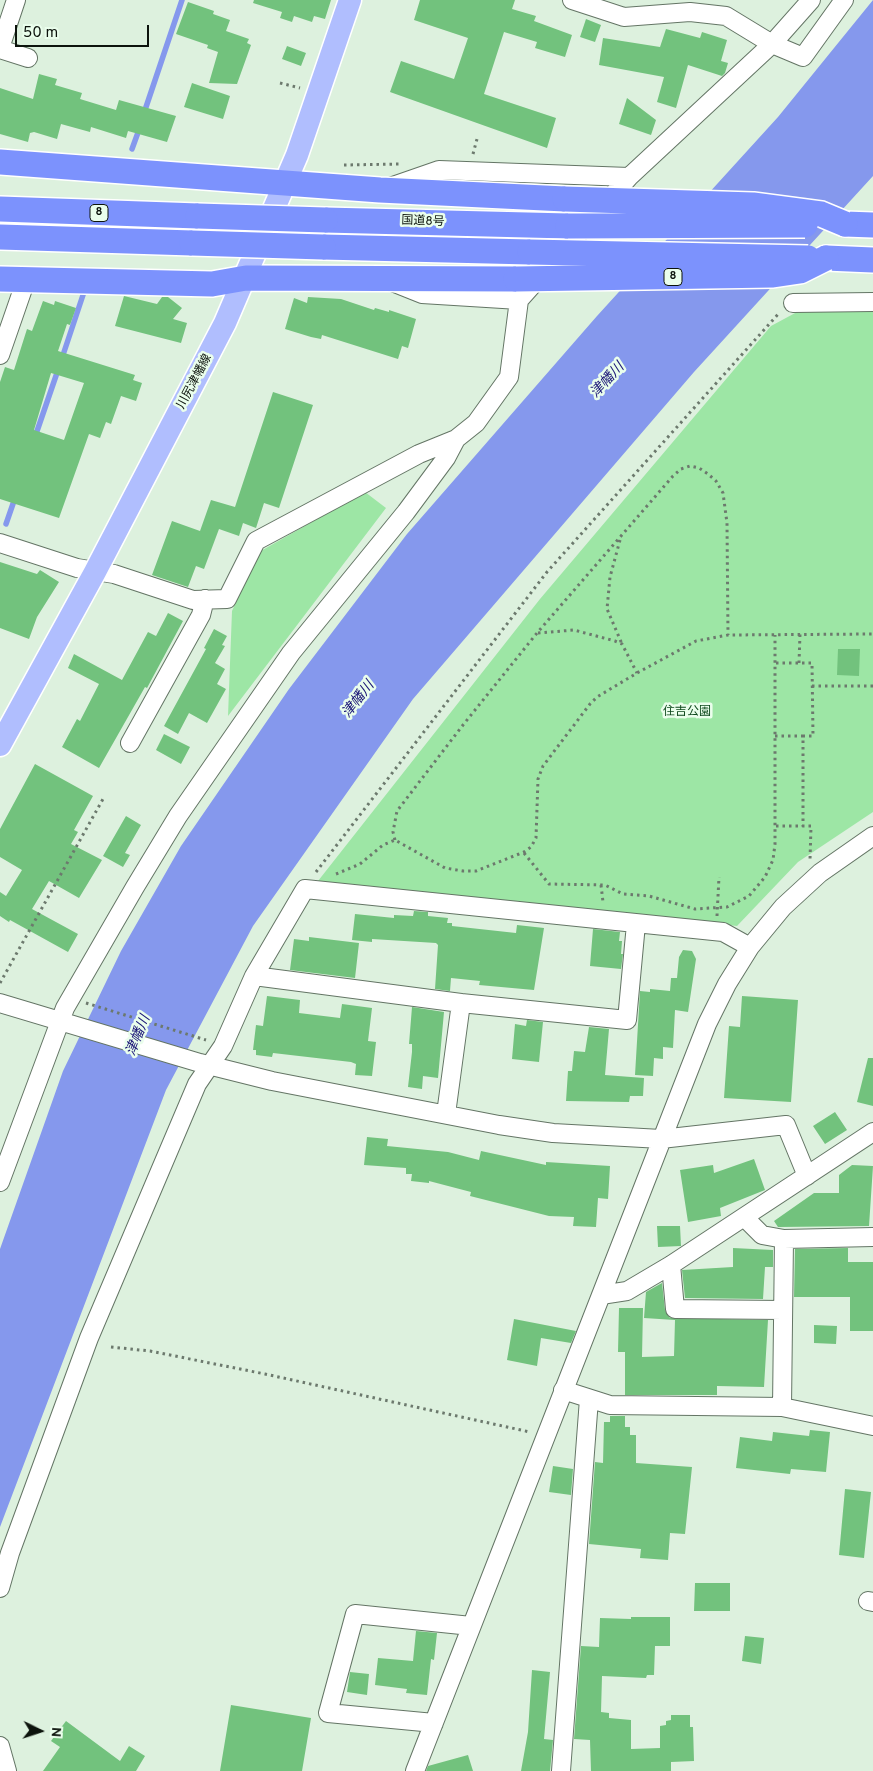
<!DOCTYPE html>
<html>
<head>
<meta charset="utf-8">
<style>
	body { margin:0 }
	#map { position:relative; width:873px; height:1771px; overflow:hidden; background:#ddf1de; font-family:Overpass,sans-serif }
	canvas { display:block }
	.north { position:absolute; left:15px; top:1706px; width:50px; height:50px; -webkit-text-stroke:4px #eafeec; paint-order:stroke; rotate:94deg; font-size:14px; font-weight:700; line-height:20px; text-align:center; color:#0c130c }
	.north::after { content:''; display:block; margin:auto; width:18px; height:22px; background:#0c130c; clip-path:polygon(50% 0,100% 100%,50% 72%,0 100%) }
	.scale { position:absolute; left:15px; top:25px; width:134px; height:22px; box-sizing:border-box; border:2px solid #0c130c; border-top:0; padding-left:6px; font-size:15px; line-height:18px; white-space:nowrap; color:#0c130c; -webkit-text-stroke:4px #eafeec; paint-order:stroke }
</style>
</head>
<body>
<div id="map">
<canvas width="873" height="1771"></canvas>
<div class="north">N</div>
<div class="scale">50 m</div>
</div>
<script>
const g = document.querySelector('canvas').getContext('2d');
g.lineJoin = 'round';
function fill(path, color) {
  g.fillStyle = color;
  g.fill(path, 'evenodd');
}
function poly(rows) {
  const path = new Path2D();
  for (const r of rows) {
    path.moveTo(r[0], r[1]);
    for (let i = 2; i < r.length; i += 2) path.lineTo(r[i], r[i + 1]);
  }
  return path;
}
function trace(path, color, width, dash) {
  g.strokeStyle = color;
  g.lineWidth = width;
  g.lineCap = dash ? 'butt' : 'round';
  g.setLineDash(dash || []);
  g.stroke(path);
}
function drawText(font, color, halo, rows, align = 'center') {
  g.font = font + ' Overpass,"Noto Sans JP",sans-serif';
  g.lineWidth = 5;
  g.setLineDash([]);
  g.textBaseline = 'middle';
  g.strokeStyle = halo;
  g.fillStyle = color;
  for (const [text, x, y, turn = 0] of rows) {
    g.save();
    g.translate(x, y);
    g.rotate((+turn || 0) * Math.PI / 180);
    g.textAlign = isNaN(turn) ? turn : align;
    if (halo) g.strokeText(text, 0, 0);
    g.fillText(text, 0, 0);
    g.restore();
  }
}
const green = poly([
	[797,312,873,312,873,812,798,862,737,926,318,881,540,599,771,326],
	[365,492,386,508,228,716,232,611,259,552]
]);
const water = poly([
	[873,0,873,176,694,372,413,699,253,926,166,1090,0,1527,0,1249,63,1071,121,951,181,846,289,689,407,534,597,316,778,117]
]);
const stream = poly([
	[144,113,182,0],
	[132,149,140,127],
	[62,358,84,292],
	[35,437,59,367],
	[6,524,15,498]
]);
const building = poly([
	[254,0,331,0,325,19,314,16,312,22,294,16,292,22,280,18,282,12,253,3],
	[420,0,515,0,512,9,536,16,534,21,572,35,565,57,535,48,537,42,504,32,484,94,556,118,547,148,390,92,401,61,454,79,468,38,414,20],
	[188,2,214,11,213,14,230,20,226,31,249,39,247,43,251,45,237,84,209,83,218,52,207,48,208,45,176,34],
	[586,19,601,25,595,42,580,37],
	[666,29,700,38,702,32,727,40,721,61,728,63,725,73,722,76,688,65,676,108,657,102,664,77,599,65,603,38,660,47],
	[287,46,306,53,301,66,282,59],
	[39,74,57,79,55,85,82,93,80,99,116,110,119,100,176,116,167,142,128,131,126,138,91,127,90,132,61,124,57,139,34,132,30,133,28,142,0,134,0,88,33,99],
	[192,83,230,96,223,119,184,107],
	[627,98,656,120,651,135,619,124],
	[124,296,157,304,162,297,168,297,182,308,173,319,187,323,181,343,115,326],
	[308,297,341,299,374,310,375,308,389,312,389,310,416,319,408,348,402,346,398,359,322,335,321,339,311,337,285,329,294,298,307,303],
	[43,301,54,305,55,301,76,308,70,325,67,324,58,351,135,375,133,380,142,383,136,401,121,396,111,424,106,422,100,438,89,434,59,518,0,499,0,382,5,367,14,370,27,329,32,331],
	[51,373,84,383,64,440,34,430],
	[273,392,313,405,279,508,264,503,256,528,243,523,239,536,219,529,204,569,196,566,188,587,152,575,172,521,200,531,211,500,235,507],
	[0,562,37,574,40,570,59,582,37,617,29,639,0,628],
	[168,613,183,621,147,688,145,687,99,768,62,747,77,719,80,721,99,684,68,668,74,654,122,680,148,632,156,636],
	[214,629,227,636,222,645,225,646,215,663,225,669,217,684,226,689,207,723,189,713,178,734,164,726,206,649,204,648],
	[838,649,860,649,859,676,837,675],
	[164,734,190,747,181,764,156,750],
	[35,764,93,796,74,830,78,832,71,844,102,860,79,898,49,881,32,909,78,934,68,952,10,920,9,922,0,916,0,892,6,896,22,870,0,857,0,829],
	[126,816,141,825,125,853,130,855,123,867,103,856],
	[414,911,428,912,428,916,448,918,447,923,452,923,452,926,516,933,517,925,544,928,534,990,479,985,480,981,451,978,450,991,435,989,438,945,436,943,372,939,372,942,352,940,355,914,394,918,394,915,413,916],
	[593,929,620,932,619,941,622,941,621,954,623,954,621,969,590,966],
	[309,937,359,943,355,978,290,970,294,939,309,941],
	[683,950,692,951,696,959,688,1012,675,1010,673,1048,663,1047,663,1059,654,1058,653,1076,635,1075,640,991,650,992,650,989,670,991,671,978,677,978,679,957],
	[267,996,300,1000,299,1013,340,1018,342,1004,372,1008,368,1041,376,1042,372,1076,355,1075,356,1064,351,1062,273,1053,272,1057,256,1055,256,1050,253,1050,256,1025,263,1026],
	[742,996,798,1000,791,1102,724,1098,729,1026,740,1027],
	[412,1007,444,1012,438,1078,423,1076,422,1089,408,1087,412,1052,412,1044,409,1044],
	[527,1020,543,1022,539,1062,512,1059,515,1024,526,1026],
	[589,1027,609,1029,605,1075,644,1078,643,1096,630,1096,629,1102,566,1101,568,1071,572,1071,574,1051,585,1052],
	[868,1058,873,1058,873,1106,857,1102],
	[835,1112,847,1130,825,1144,813,1126],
	[367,1137,388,1139,387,1146,448,1152,479,1160,481,1151,546,1165,546,1162,610,1166,608,1199,598,1198,596,1227,573,1226,574,1217,549,1216,470,1196,471,1192,429,1181,429,1183,411,1181,412,1174,406,1174,406,1168,364,1165],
	[754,1159,765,1190,720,1208,721,1216,688,1222,680,1170,713,1165,714,1173],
	[852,1165,873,1166,869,1226,778,1227,774,1221,814,1193,839,1193,839,1175],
	[657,1226,680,1226,681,1246,658,1247],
	[733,1248,773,1250,773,1267,765,1267,763,1299,685,1298,682,1270,733,1267],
	[848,1248,848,1262,873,1262,873,1331,850,1331,850,1297,794,1297,795,1249],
	[662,1283,665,1310,670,1318,768,1320,764,1387,717,1386,717,1395,625,1395,625,1352,618,1352,619,1308,643,1308,642,1357,674,1356,675,1320,644,1318,646,1292],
	[514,1319,576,1331,571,1343,541,1338,537,1366,507,1360],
	[814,1325,837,1326,836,1344,814,1343],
	[610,1416,625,1416,625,1427,630,1427,630,1435,636,1435,636,1463,692,1467,685,1534,670,1533,668,1560,640,1558,641,1549,589,1544,595,1462,603,1463,604,1422,610,1422],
	[810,1430,830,1432,826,1472,791,1469,790,1474,736,1468,740,1437,772,1441,773,1432,809,1436],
	[553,1466,573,1469,571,1495,549,1492],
	[845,1489,871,1492,864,1558,839,1555],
	[695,1583,730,1583,730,1611,694,1611],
	[631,1617,670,1617,670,1646,655,1646,654,1675,647,1675,646,1678,602,1676,601,1712,609,1713,609,1718,631,1720,631,1749,660,1748,660,1726,666,1725,666,1721,671,1720,671,1715,690,1715,690,1727,693,1727,694,1761,671,1762,671,1771,591,1771,590,1740,574,1739,581,1646,599,1647,600,1618,631,1619],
	[416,1631,437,1633,434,1660,431,1659,427,1695,406,1693,407,1689,375,1685,378,1658,413,1661],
	[745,1636,764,1638,761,1664,742,1661],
	[532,1670,550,1672,544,1739,553,1740,550,1771,521,1771,528,1732],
	[350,1672,369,1674,367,1695,347,1692],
	[231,1705,311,1718,302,1771,220,1771],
	[66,1721,120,1761,129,1746,145,1756,136,1771,43,1771,60,1747,51,1741],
	[468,1755,473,1771,426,1771,428,1766]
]);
const path = poly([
	[280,83,300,88],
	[473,154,477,139],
	[344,165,400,164],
	[620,540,610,577,607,609,622,644],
	[538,633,574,630,615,641,622,644,637,673],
	[776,663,812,663,813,736,803,736,803,826,811,826,810,860],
	[799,663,800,634],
	[812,686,873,686],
	[775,736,803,736],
	[776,826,803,826],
	[395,840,393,832,397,811,463,725,537,633,673,476,681,469,690,466,699,468,708,474,716,481,723,493,727,523,728,635],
	[524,853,549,884,605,885,623,894,649,896,695,909,727,907,749,896,765,877,773,860,775,844,775,635],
	[316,872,547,572,780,312],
	[336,874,360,864,383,845,395,840,445,868,463,871,476,871,524,852,531,847,536,838,538,779,543,766,590,704,597,697,637,673,696,641,728,635,873,634],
	[601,885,603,902],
	[717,916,719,877],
	[0,983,103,799],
	[86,1003,206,1040],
	[111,1347,150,1351,265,1374,530,1432]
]);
const minor = poly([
	[572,0,624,17,690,12,726,16,772,44,803,57,844,0],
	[0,48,16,0],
	[0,49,28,58],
	[390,187,439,170,629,177],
	[392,282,422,294,519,300],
	[793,303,873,302],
	[0,355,26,280],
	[0,543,77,568,114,574,193,600,227,599,256,541,419,454,456,439,476,423,509,377,519,300,629,177,772,44,811,0],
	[130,743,201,615,205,599],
	[254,976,461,1003,627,1020,636,924],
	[0,1003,200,1063,272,1081,499,1125,553,1133,661,1139,786,1125,807,1176],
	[446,1114,461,1003],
	[0,1182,65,1008,135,887,178,816,291,653,406,512,446,458,456,439],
	[745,1218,762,1235,784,1239,873,1237],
	[671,1265,675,1309,783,1310],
	[601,1295,627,1291,671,1265,873,1132],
	[563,1390,610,1405,782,1407,873,1426],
	[782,1407,784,1239],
	[0,1588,10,1553,89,1338,197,1084,223,1046,254,976,305,889,723,932,750,947],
	[868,1601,873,1602],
	[434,1723,328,1713,355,1614,471,1626],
	[0,1746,7,1771],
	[415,1771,707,1024,727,984,750,947,783,907,820,873,873,836],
	[561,1771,589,1399]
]);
const major = poly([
	[0,745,95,572,225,323,297,155,350,0]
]);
const highway = poly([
	[0,162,380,190,565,199],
	[0,209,198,216],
	[325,220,568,226],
	[845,224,873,225],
	[0,237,192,243],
	[323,247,530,252],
	[826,258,873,260],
	[0,279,212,284,246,278,516,279]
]);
const highwayBridge = poly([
	[565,199,753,205,821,214,845,224],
	[198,216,325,220],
	[568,226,805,225],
	[192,243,323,247],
	[530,252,808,258],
	[516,279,773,275,800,271,826,258]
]);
const shields = [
	[99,213,18],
	[673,277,18]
];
const shieldNames = [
	["8",99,213],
	["8",673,277]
];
const streetNames = [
	["国道8号",423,222,2],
	["川尻津幡線",195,382,-62]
];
const parkNames = [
	["住吉公園",687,713]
];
const waterNames = [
	["津幡川",608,381,-47],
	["津幡川",359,700,-52],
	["津幡川",139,1036,-68]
];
fill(green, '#9de6a5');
fill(water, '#8598ed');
trace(stream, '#8598ed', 5.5);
fill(building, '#72c27d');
trace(minor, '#647565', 20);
trace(major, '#fff', 25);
trace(highway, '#fff', 28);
trace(path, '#6c796d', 3, [2.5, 4]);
trace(minor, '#fff', 18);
trace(major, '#b0befe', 22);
trace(highway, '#7c92fd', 25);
trace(highwayBridge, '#fff', 28, []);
trace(highwayBridge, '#7c92fd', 25);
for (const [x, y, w] of shields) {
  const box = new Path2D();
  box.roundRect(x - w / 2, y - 8.5, w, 17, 4);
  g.fillStyle = '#eafeec';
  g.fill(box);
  trace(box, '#0c130c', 1);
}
drawText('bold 11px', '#0c130c', null, shieldNames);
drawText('12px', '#0c130c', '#eafeec', streetNames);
drawText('12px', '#0e481c', '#eafeec', parkNames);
drawText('italic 14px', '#191476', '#eafeec', waterNames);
</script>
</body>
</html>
